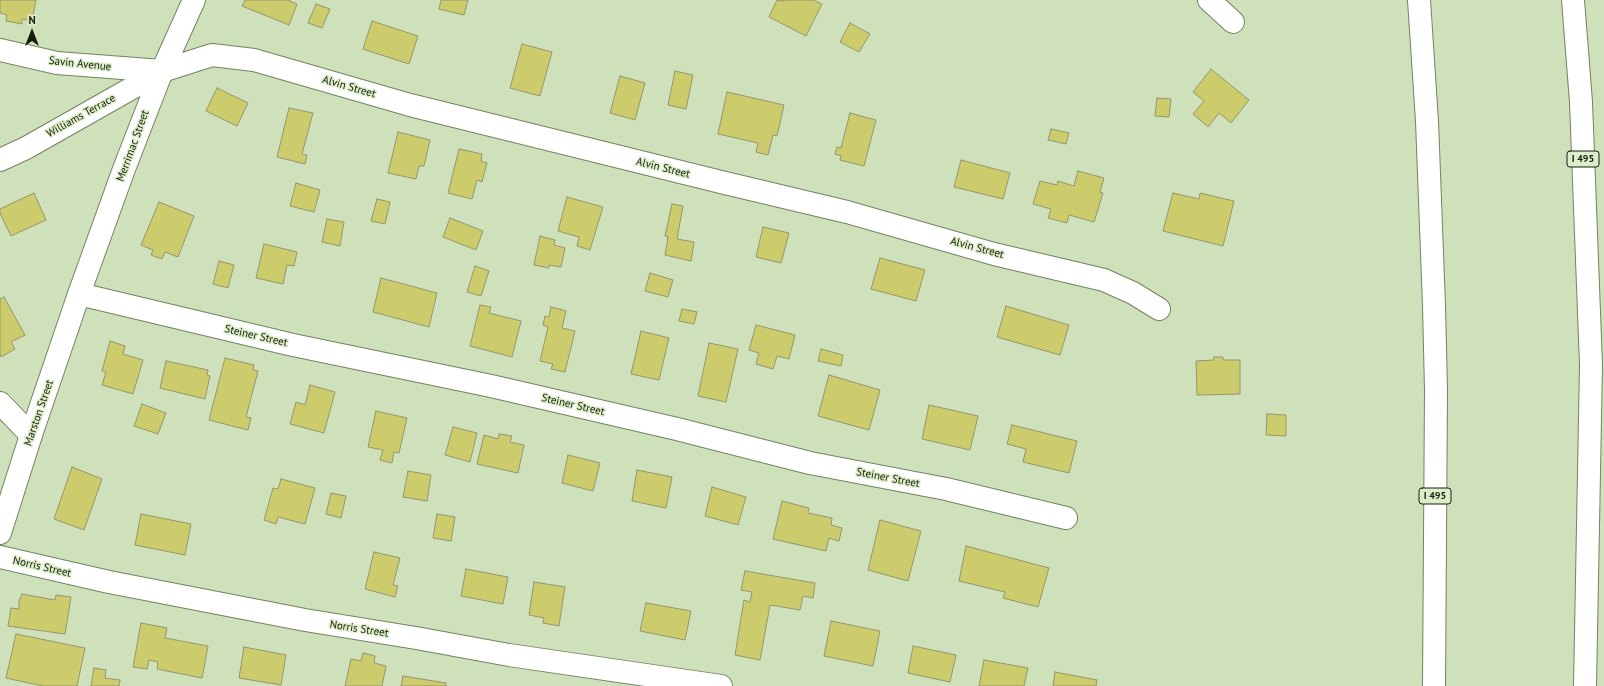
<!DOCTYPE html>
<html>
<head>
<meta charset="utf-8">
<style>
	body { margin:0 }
	#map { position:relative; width:1604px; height:686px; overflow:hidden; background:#cfe1bb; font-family:"PT Sans",sans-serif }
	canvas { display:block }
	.north { position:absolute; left:12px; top:12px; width:40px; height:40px; -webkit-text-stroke:3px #dceec7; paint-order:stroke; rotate:0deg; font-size:11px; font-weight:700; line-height:16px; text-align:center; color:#161d0f }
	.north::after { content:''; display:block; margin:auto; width:14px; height:18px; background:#161d0f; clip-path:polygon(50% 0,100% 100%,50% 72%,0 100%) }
</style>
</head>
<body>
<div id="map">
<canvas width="1604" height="686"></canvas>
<div class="north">N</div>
</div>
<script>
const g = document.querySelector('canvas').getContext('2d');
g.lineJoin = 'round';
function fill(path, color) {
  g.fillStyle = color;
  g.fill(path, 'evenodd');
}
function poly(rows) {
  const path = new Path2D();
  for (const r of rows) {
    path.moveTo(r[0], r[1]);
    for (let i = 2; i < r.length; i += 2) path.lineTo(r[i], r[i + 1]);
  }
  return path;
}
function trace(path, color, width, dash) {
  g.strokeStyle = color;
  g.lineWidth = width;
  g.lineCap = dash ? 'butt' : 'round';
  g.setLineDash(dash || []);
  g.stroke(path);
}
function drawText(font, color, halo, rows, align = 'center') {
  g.font = font + ' "PT Sans",sans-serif';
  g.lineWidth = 3;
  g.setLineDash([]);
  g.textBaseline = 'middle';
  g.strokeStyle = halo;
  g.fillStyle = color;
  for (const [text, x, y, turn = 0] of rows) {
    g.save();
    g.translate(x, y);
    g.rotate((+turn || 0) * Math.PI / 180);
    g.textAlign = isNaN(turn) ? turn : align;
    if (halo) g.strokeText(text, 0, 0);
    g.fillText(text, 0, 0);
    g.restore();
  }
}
const building = poly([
	[0,0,36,0,32,21,22,19,22,24,6,21,7,15,0,13,0,0],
	[245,0,288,0,297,4,289,25,242,6,245,0],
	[441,0,468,0,464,15,439,9,441,0],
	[777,0,784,1,784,0,813,0,822,4,806,36,769,17,777,0],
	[316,4,330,9,322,28,308,23,316,4],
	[372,21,418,36,409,64,363,49,372,21],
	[850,23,870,34,859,52,840,42,850,23],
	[522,44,552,52,540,96,510,88,522,44],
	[1211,69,1249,100,1231,123,1219,113,1208,127,1193,114,1204,101,1193,92,1211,69],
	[675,71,693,75,686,109,668,105,675,71],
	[620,76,645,83,635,120,610,113,620,76],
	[217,88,248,103,237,126,206,111,217,88],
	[727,92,784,105,777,136,773,135,768,155,756,152,758,143,718,134,727,92],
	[1157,98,1171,99,1169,117,1155,116,1157,98],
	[289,108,313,113,302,154,307,155,305,164,277,157,289,108],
	[850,113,876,120,864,166,840,160,841,156,835,154,837,147,841,148,850,113],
	[1051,129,1069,133,1066,144,1048,140,1051,129],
	[398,132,430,140,424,166,419,166,416,179,388,173,398,132],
	[459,149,482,154,481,161,487,163,482,182,477,180,472,199,448,193,459,149],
	[961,160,1010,173,1003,199,954,187,961,160],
	[1078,171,1104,178,1100,192,1103,193,1094,222,1069,215,1067,223,1048,218,1051,209,1033,204,1040,181,1057,185,1058,181,1074,186,1078,171],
	[296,183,320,190,314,212,290,206,296,183],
	[34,193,46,220,11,236,0,213,0,209,34,193],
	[1173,193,1199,199,1200,193,1234,201,1223,246,1163,231,1173,193],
	[567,197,603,207,590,250,577,246,579,237,558,231,567,197],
	[377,199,390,202,385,224,371,221,377,199],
	[159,202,194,216,178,257,165,252,162,259,151,255,153,250,141,245,159,202],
	[672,204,683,206,677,239,694,242,691,261,665,255,668,237,665,236,672,204],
	[450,218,483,231,476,250,443,237,450,218],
	[327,219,344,222,340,246,322,242,327,219],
	[763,227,789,233,781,263,756,257,763,227],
	[540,236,555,240,554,245,565,248,561,267,549,265,549,268,534,265,540,236],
	[264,244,297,252,294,266,287,265,283,284,256,278,264,244],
	[880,258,925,270,916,301,871,289,880,258],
	[219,261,234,265,228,288,213,284,219,261],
	[475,266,489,271,481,296,467,292,475,266],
	[650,273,673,280,668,297,645,291,650,273],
	[381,278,437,293,429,327,373,312,381,278],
	[4,297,25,335,11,342,15,349,1,357,0,354,0,299,4,297],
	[480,305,491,307,489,313,521,321,512,357,470,346,480,305],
	[1006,306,1069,325,1060,355,997,337,1006,306],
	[551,307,566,311,562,328,575,331,565,372,551,369,553,364,540,361,548,327,543,325,545,316,549,317,551,307],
	[682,309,697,312,694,324,679,321,682,309],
	[756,325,795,335,789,359,777,356,773,369,756,364,759,353,749,350,756,325],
	[641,331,669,338,659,380,631,374,641,331],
	[110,341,125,346,123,354,143,360,133,394,102,385,106,372,102,371,110,341],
	[709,343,738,349,726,402,698,396,709,343],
	[821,349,843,355,841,366,818,361,821,349],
	[1214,357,1223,357,1223,360,1240,360,1240,394,1197,395,1196,361,1214,360,1214,357],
	[225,358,254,365,253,370,258,371,246,417,251,418,248,430,209,420,225,358],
	[166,361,208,370,207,375,210,376,205,399,160,388,166,361],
	[829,375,880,390,869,430,818,416,829,375],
	[310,385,335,392,324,433,290,424,296,402,305,405,310,385],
	[142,404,166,413,158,434,134,426,142,404],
	[929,405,978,416,970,450,922,439,929,405],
	[376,411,407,418,399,453,394,452,392,463,380,460,383,450,368,447,376,411],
	[1267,414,1286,415,1286,436,1266,435,1267,414],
	[1012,425,1077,441,1069,473,1023,462,1026,449,1007,444,1012,425],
	[453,427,477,433,470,462,445,455,453,427],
	[499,434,512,436,510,442,524,445,518,473,477,464,484,435,498,439,499,434],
	[568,455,600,463,593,491,562,483,568,455],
	[72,467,102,479,84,530,54,519,72,467],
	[637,470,672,477,666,508,632,501,637,470],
	[408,471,431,475,427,501,403,497,408,471],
	[281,479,315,488,305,524,278,517,276,524,264,520,273,488,278,489,281,479],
	[712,487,746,497,738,525,705,516,712,487],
	[331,493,346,496,341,518,326,514,331,493],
	[782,501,809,508,808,513,832,518,831,525,842,528,839,541,829,538,826,551,773,539,782,501],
	[141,514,191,524,185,555,135,545,141,514],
	[437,514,455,517,451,541,433,538,437,514],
	[880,520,921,531,908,581,868,570,880,520],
	[966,546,1049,568,1038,607,1003,598,1005,592,959,581,966,546],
	[374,552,400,558,393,585,398,586,395,597,365,589,374,552],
	[466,569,508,577,503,604,461,596,466,569],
	[745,571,815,583,813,598,803,596,800,610,770,605,760,660,735,655,744,600,750,602,752,592,741,590,745,571],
	[534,582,565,587,559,626,543,623,544,618,529,615,534,582],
	[22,594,55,600,56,595,71,597,65,634,8,626,11,608,19,609,19,601,22,594],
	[646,603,691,611,685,640,640,631,646,603],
	[831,621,880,631,873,666,824,656,831,621],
	[141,623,167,628,165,638,208,646,202,678,157,669,158,662,149,660,147,669,133,667,141,623],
	[16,634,85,648,77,686,43,686,6,678,16,634],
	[913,646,956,655,950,682,908,673,913,646],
	[244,647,286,655,281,685,239,678,244,647],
	[363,653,375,656,374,663,386,666,382,686,345,686,351,659,361,661,363,653],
	[984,660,1028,668,1024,686,979,686,984,660],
	[94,668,106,670,105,678,120,680,119,686,91,686,94,668],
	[1055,672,1097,680,1096,686,1053,686,1055,672],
	[403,676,446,683,446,686,401,686,403,676]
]);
const street = poly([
	[1209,0,1233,22],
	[0,50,57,63,162,71],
	[0,160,26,148,162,71,212,55,254,60,410,105,725,183,847,212,994,254,1104,280,1133,293,1159,309],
	[79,294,293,345,491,386,677,429,810,463,946,489,1066,518],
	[0,403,31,435],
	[0,557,109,582,305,620,416,638,509,655,721,686]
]);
const secondary = poly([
	[0,533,31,435,79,294,124,169,162,71,194,0]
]);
const highway = poly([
	[1419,0,1427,121,1434,306,1436,390,1434,686],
	[1573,0,1581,102,1591,365,1585,686]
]);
const shields = [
	[1583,159,32],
	[1435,496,32]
];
const shieldNames = [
	["I 495",1583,159],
	["I 495",1435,496]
];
const streetNames = [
	["Savin Avenue",80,64,6],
	["Alvin Street",349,87,16],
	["Williams Terrace",81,116,-29],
	["Merrimac Street",133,146,-70],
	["Alvin Street",663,168,14],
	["Alvin Street",977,248,15],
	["Steiner Street",256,336,13],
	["Steiner Street",573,405,13],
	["Marston Street",39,413,-71],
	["Steiner Street",888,478,11],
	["Norris Street",42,567,13],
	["Norris Street",359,629,9]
];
fill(building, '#cdcc6d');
trace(building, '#94956e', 1);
trace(street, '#728360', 24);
trace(secondary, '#728360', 24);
trace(highway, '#728360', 24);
trace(street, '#fff', 22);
trace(secondary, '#fff', 22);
trace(highway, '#fff', 22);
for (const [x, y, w] of shields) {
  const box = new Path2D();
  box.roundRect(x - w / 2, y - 8, w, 16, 3);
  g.fillStyle = '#dceec7';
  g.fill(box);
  trace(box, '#161d0f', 1);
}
drawText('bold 10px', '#161d0f', null, shieldNames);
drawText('11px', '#161d0f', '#dceec7', streetNames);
</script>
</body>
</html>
